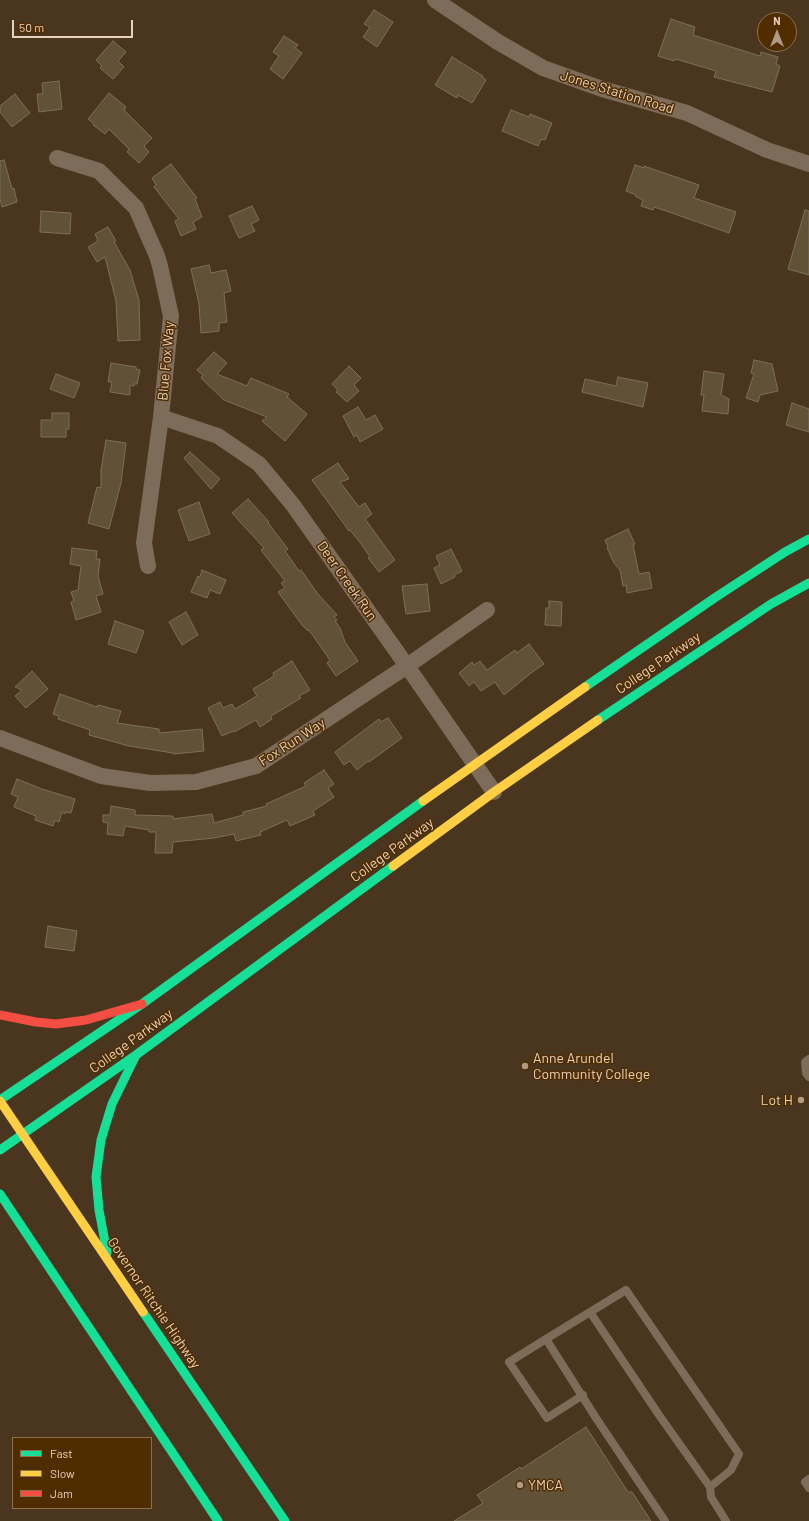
<!DOCTYPE html>
<html>
<head>
<meta charset="utf-8">
<style>
	body { margin:0 }
	#map { position:relative; width:809px; height:1521px; overflow:hidden; background:#4a361e; font-family:Barlow,sans-serif }
	canvas { display:block }
	.legend { position:absolute; left:12px; top:1437px; width:140px; height:72px; box-sizing:border-box; background:#502d00; border:1px solid #8d6f4c; margin:0; padding:5px 7px; list-style:none; font-size:12px; color:#e8d2bd }
	.legend li { display:flex; align-items:center; gap:8px; height:20px }
	.legend b { width:20px; border:1px solid #8d6f4c }
	.north { position:absolute; left:757px; top:12px; width:40px; height:40px; box-sizing:border-box; background:#502d00; border:1px solid #8d6f4c; border-radius:50%; rotate:0deg; font-size:11px; font-weight:700; line-height:16px; text-align:center; color:#e8d2bd }
	.north::after { content:''; display:block; margin:auto; width:14px; height:18px; background:#b19b85; clip-path:polygon(50% 0,100% 100%,50% 72%,0 100%) }
	.scale { position:absolute; left:12px; top:20px; width:121px; height:18px; box-sizing:border-box; border:2px solid #e8d2bd; border-top:0; padding-left:5px; font-size:12px; line-height:14px; white-space:nowrap; color:#e8d2bd; -webkit-text-stroke:3px #502d00; paint-order:stroke }
</style>
</head>
<body>
<div id="map">
<canvas width="809" height="1521"></canvas>
<ul class="legend">
<li><b style="height:5px;background:#16e098"></b>Fast</li>
<li><b style="height:5px;background:#ffcf43"></b>Slow</li>
<li><b style="height:5px;background:#f24e42"></b>Jam</li>
</ul>
<div class="north">N</div>
<div class="scale">50 m</div>
</div>
<script>
const g = document.querySelector('canvas').getContext('2d');
g.lineJoin = 'round';
function fill(path, color) {
  g.fillStyle = color;
  g.fill(path, 'evenodd');
}
function poly(rows) {
  const path = new Path2D();
  for (const r of rows) {
    path.moveTo(r[0], r[1]);
    for (let i = 2; i < r.length; i += 2) path.lineTo(r[i], r[i + 1]);
  }
  return path;
}
function trace(path, color, width, dash) {
  g.strokeStyle = color;
  g.lineWidth = width;
  g.lineCap = dash ? 'butt' : 'round';
  g.setLineDash(dash || []);
  g.stroke(path);
}
function drawText(font, color, halo, rows, align = 'center') {
  g.font = font + ' Barlow,sans-serif';
  g.lineWidth = 3;
  g.setLineDash([]);
  g.textBaseline = 'middle';
  g.strokeStyle = halo;
  g.fillStyle = color;
  for (const [text, x, y, turn = 0] of rows) {
    g.save();
    g.translate(x, y);
    g.rotate((+turn || 0) * Math.PI / 180);
    g.textAlign = isNaN(turn) ? turn : align;
    if (halo) g.strokeText(text, 0, 0);
    g.fillText(text, 0, 0);
    g.restore();
  }
}
const building = poly([
	[374,10,393,22,377,47,363,37,370,27,364,24,374,10],
	[671,19,695,27,693,35,760,56,761,52,778,57,776,64,780,66,772,92,714,77,716,71,689,63,675,59,674,61,658,56,671,19],
	[284,36,298,45,295,48,302,53,283,79,270,69,279,56,273,52,284,36],
	[113,41,126,52,118,61,124,67,113,79,100,68,102,66,96,60,113,41],
	[452,57,483,76,482,77,486,80,472,103,458,95,457,98,435,85,452,57],
	[59,81,62,109,39,112,37,94,43,94,42,83,59,81],
	[109,93,126,107,124,110,152,138,144,146,149,152,139,163,127,152,129,149,109,129,105,134,93,125,94,124,88,119,109,93],
	[15,94,30,113,12,127,0,112,0,106,15,94],
	[511,110,529,117,530,114,552,123,545,140,541,139,538,146,502,131,511,110],
	[4,160,12,189,14,188,17,202,2,207,0,199,0,161,4,160],
	[171,164,197,198,195,199,202,217,193,222,196,229,181,236,175,221,179,219,154,187,156,185,152,178,171,164],
	[635,165,644,168,644,166,699,185,694,198,736,212,729,233,669,212,654,207,653,210,641,206,643,200,635,196,636,195,626,191,635,165],
	[252,206,259,220,251,224,255,231,239,238,229,216,252,206],
	[805,210,809,211,809,275,788,269,805,210],
	[41,211,71,213,70,234,40,232,41,211],
	[108,227,116,241,114,242,130,270,139,300,140,340,118,341,116,301,105,257,97,262,88,247,98,241,95,234,108,227],
	[209,265,211,273,226,270,231,291,224,293,227,322,219,323,219,331,201,333,199,304,191,269,209,265],
	[214,352,227,363,217,374,247,386,251,378,289,394,287,397,307,414,285,441,262,421,267,417,224,400,201,378,203,375,197,370,214,352],
	[754,360,772,364,778,391,760,395,758,402,746,398,754,374,751,373,754,360],
	[111,363,136,367,136,369,140,370,137,384,134,384,134,386,130,385,130,395,110,392,112,382,108,382,111,363],
	[349,366,361,378,354,385,359,391,347,402,336,392,338,390,332,384,349,366],
	[704,371,724,374,721,395,729,399,728,414,702,411,704,395,701,395,704,371],
	[56,374,80,383,74,398,50,389,56,374],
	[618,377,648,383,643,407,582,392,585,379,616,386,618,377],
	[792,403,809,409,809,432,786,425,792,403],
	[358,407,366,420,375,415,383,429,360,442,357,435,354,437,343,416,358,407],
	[52,413,69,413,69,429,66,429,66,437,41,437,41,420,52,420,52,413],
	[106,440,126,443,121,483,109,529,88,523,97,487,101,488,101,470,106,440],
	[190,452,220,479,211,489,184,458,190,452],
	[338,463,349,479,340,482,359,507,365,503,372,514,365,519,395,560,379,572,368,558,370,557,362,545,350,530,349,531,312,480,338,463],
	[248,499,269,522,268,523,288,549,285,551,299,571,301,570,318,594,337,615,334,617,337,620,335,621,340,628,345,642,358,661,336,676,327,663,330,660,309,630,308,631,302,625,278,592,285,588,281,583,285,581,261,550,264,548,232,513,248,499],
	[199,502,210,534,189,541,178,510,199,502],
	[628,529,635,544,633,545,639,574,649,572,652,588,627,593,626,585,623,586,620,570,614,563,607,548,608,547,605,540,628,529],
	[72,548,97,551,96,559,100,559,98,576,103,594,96,596,101,612,76,620,71,602,74,601,71,592,78,590,81,566,70,564,72,548],
	[451,549,462,571,454,575,455,577,441,584,434,568,440,565,436,556,451,549],
	[202,570,226,580,220,594,210,590,207,598,191,592,198,576,200,577,202,570],
	[427,584,430,611,406,614,402,586,427,584],
	[549,601,562,602,561,626,545,625,546,608,549,608,549,601],
	[186,612,198,635,182,645,169,622,186,612],
	[115,621,144,631,136,653,108,644,115,621],
	[529,644,544,664,531,673,504,695,495,682,481,691,474,682,469,686,459,673,472,662,474,665,480,661,487,670,515,650,517,653,529,644],
	[292,661,310,690,299,696,301,698,271,716,272,719,260,727,256,720,234,732,233,731,222,736,208,708,220,702,223,708,232,704,235,709,257,696,253,689,274,676,273,673,292,661],
	[32,671,48,689,26,708,15,696,22,690,15,687,32,671],
	[60,694,97,707,98,705,121,711,117,723,159,729,159,733,202,729,204,751,173,754,173,753,129,746,89,735,90,730,58,719,59,716,53,714,60,694],
	[388,718,402,738,369,762,368,761,357,770,350,761,344,765,335,752,379,719,381,722,388,718],
	[324,770,334,784,328,788,334,797,313,811,315,815,290,826,287,820,260,832,261,835,236,841,234,834,214,838,173,842,172,853,155,853,156,832,149,832,149,830,125,826,123,836,107,834,108,823,103,822,103,815,110,815,111,806,135,810,135,815,173,816,173,819,212,814,214,823,243,815,243,812,267,806,266,804,306,786,304,783,324,770],
	[17,779,42,789,75,799,71,813,65,812,65,814,62,812,59,822,55,820,53,826,35,820,36,816,14,807,18,797,11,794,17,779],
	[48,926,77,931,74,951,45,947,48,926],
	[586,1427,628,1492,632,1492,651,1521,454,1521,483,1503,477,1495,520,1467,521,1469,586,1427]
]);
const lane = poly([
	[809,1059,805,1062,806,1073,809,1077],
	[590,1312,659,1415,710,1487,711,1497,726,1521],
	[546,1339,509,1362,547,1418,583,1395],
	[809,1479,805,1482,809,1488],
	[665,1521,596,1418,546,1339,626,1290,739,1454,731,1470,710,1487]
]);
const street = poly([
	[435,0,498,42,543,68,602,89,687,113,767,150,809,164],
	[57,158,99,171,136,208,157,256,160,266,171,316,161,417,144,543,148,566],
	[161,417,218,436,259,464,293,505,407,666,494,792],
	[0,738,101,776,150,783,196,782,256,766,407,666,487,610]
]);
const fast = poly([
	[585,687,716,597,785,552,809,539],
	[598,720,771,604,809,583],
	[0,1100,142,1004,423,801],
	[0,1150,136,1055,393,866],
	[0,1194,218,1521],
	[107,1253,99,1210,96,1177,101,1140,112,1104,136,1055],
	[143,1312,285,1521]
]);
const slow = poly([
	[423,801,585,687],
	[393,866,494,792,598,720],
	[0,1101,143,1312]
]);
const jam = poly([
	[0,1015,36,1022,56,1024,86,1020,142,1004]
]);
const markers = [
	[525,1066,4,"#b19b85"],
	[801,1100,4,"#b19b85"],
	[520,1485,4,"#b19b85"]
];
const streetNames = [
	["Jones Station Road",617,92,17],
	["Blue Fox Way",166,361,-85],
	["Deer Creek Run",347,581,55],
	["College Parkway",658,663,-34],
	["Fox Run Way",292,742,-33],
	["College Parkway",392,850,-36],
	["College Parkway",131,1041,-36],
	["Governor Ritchie Highway",154,1303,56]
];
const poiNames = [
	["Anne Arundel",533,1058],
	["Community College",533,1074],
	["Lot H",793,1100,"right"],
	["YMCA",528,1485]
];
fill(building, '#605137');
trace(building, '#7d6f5a', 1);
trace(lane, '#7d6c5a', 8);
trace(street, '#7d6c5a', 16);
trace(fast, '#16e098', 9);
trace(slow, '#ffcf43', 9);
trace(jam, '#f24e42', 9);
for (const [x, y, r, color] of markers) {
  const dot = new Path2D();
  dot.arc(x, y, r, 0, 2 * Math.PI);
  g.fillStyle = color;
  g.fill(dot);
  trace(dot, '#502d00', 1.5);
}
drawText('14px', '#e8d2bd', '#502d00', streetNames);
drawText('14px', '#e8d2bd', '#502d00', poiNames, 'left');
</script>
</body>
</html>
